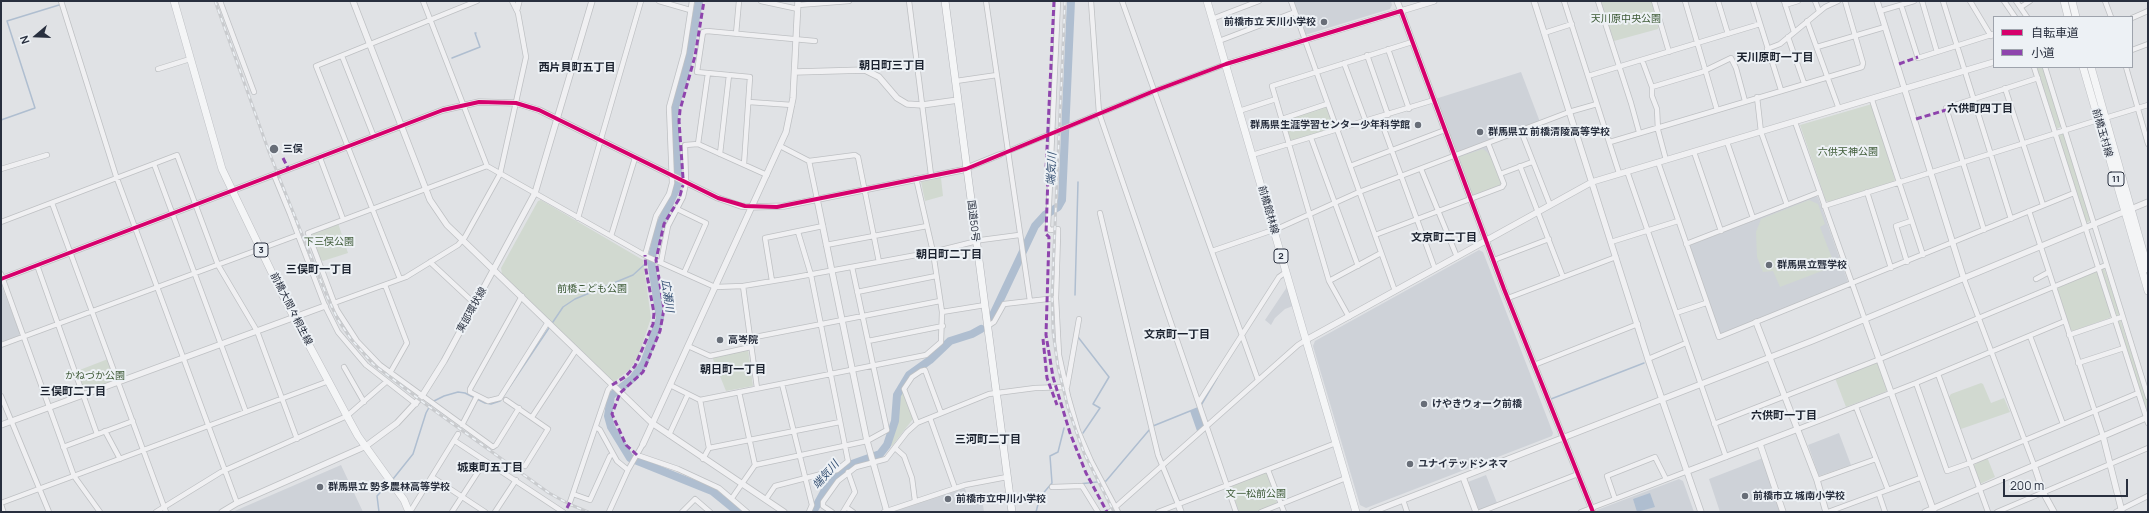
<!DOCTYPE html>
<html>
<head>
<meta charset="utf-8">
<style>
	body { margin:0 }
	#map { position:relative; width:2149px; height:513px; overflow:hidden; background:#e0e2e5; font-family:Manrope,"Noto Sans JP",sans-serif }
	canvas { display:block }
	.frame { position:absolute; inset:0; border:2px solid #282f3e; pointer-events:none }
	.legend { position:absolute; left:1993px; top:16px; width:140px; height:52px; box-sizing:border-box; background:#edf1f5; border:1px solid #9ea3ac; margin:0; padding:5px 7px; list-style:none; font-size:12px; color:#282f3e }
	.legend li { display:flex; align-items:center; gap:8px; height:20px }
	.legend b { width:20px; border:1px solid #9ea3ac }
	.north { position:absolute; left:16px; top:16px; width:40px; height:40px; -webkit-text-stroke:3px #edf1f5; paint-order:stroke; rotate:251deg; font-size:11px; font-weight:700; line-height:16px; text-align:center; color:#282f3e }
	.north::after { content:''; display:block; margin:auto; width:14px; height:18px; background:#282f3e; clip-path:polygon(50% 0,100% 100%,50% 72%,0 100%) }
	.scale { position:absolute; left:2003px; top:479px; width:125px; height:18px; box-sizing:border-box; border:2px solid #282f3e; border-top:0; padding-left:5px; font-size:12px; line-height:14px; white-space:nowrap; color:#282f3e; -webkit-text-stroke:3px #edf1f5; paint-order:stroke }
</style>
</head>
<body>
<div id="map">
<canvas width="2149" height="513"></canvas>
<div class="frame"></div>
<ul class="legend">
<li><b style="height:5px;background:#d6006c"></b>自転車道</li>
<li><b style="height:5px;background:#8e44ad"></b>小道</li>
</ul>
<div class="north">N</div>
<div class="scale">200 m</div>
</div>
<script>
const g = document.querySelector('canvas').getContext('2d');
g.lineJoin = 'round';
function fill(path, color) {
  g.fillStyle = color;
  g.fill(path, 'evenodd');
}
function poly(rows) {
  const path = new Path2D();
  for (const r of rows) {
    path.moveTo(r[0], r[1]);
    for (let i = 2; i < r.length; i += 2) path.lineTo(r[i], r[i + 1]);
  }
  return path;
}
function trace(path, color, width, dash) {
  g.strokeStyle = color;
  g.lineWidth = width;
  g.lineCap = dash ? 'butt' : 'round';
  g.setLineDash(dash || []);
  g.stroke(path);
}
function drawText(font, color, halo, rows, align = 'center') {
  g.font = font + ' Manrope,"Noto Sans JP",sans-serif';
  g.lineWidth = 4;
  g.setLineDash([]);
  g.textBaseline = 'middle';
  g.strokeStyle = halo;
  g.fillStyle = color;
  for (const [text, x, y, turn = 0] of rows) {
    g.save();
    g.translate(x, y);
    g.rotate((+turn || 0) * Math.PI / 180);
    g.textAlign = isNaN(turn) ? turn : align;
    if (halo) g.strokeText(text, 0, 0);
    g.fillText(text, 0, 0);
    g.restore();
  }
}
const built = poly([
	[1292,1,1391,1,1392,5,1390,9,1305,35],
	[1521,72,1540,122,1486,142,1503,186,1470,197,1435,99],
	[1816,196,1818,197,1848,282,1847,285,1721,334,1718,331,1689,247,1690,245],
	[1479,250,1483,252,1553,433,1552,436,1366,508,1360,505,1313,346,1315,341],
	[1,284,20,333,19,336,1,342],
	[1287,287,1293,306,1285,309,1275,318,1271,325,1265,320],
	[1839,433,1851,465,1819,476,1808,445],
	[1763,458,1781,512,1720,512,1709,479],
	[341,465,363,512,233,512,237,510],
	[1486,475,1497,503,1479,510,1468,482],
	[1679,479,1683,481,1694,512,1596,512,1597,510],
	[965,488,968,500,982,498,984,512,893,512]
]);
const green = poly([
	[1600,1,1652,1,1659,26,1658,29,1614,41],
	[2036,67,2043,67,2062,126,2057,129],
	[1872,104,1895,180,1894,182,1829,202,1826,201,1800,125],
	[1325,107,1327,108,1334,127,1333,130,1292,142,1290,140,1285,120],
	[2064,133,2092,220,2086,223,2058,135],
	[1483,149,1487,152,1493,161,1501,183,1500,185,1473,196,1459,157],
	[941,178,943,196,925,201,921,182],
	[541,200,643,260,651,318,638,357,630,369,614,382,502,274,501,268,538,201],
	[1809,200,1818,204,1825,224,1820,227,1835,266,1780,287,1773,271,1763,272,1757,257,1756,232,1761,219],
	[338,223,348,253,323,261,320,259,310,234],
	[2104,268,2120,314,2117,316,2101,269],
	[2095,271,2097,272,2112,317,2073,331,2071,330,2057,289,2058,286],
	[2120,319,2148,403,2148,412,2146,413,2117,321],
	[748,349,753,386,726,391,713,359,714,356],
	[108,359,115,378,114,381,86,391,84,390,77,371],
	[1876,361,1878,362,1888,389,1885,392,1846,407,1835,378],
	[1981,383,1983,384,1991,403,2004,398,2010,412,1961,429,1949,397,1951,394],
	[899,392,903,392,913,419,892,446,890,445,897,420],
	[1987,457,1995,477,1980,484,1974,465],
	[1265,472,1267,473,1277,503,1255,512,1239,512,1231,488,1232,486]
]);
const water = poly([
	[1200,407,1206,426,1197,431,1190,411],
	[1650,493,1655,507,1637,512,1633,499]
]);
const stream = poly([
	[452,58,480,47,475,33,476,33],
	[1,120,35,108,7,21,59,5],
	[1075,295,1078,182],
	[1078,337,1109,377,1093,404,1100,408,1083,433],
	[1551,399,1644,363],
	[1153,426,1200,407,1217,378],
	[393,479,413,454,426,413,432,402,444,396,458,392,465,393,485,403,491,404,500,401,563,307,575,299,633,275,644,265,651,261],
	[1079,484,1106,481,1150,429],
	[379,512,377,496,389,483],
	[1036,512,1040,497,1052,483,1050,456,1058,452,1064,428]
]);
const river = poly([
	[699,1,687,67,675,107,674,120,678,173,677,187,659,227,651,261,660,318,644,363,633,378,611,396,608,416,611,427,630,458,712,491,738,512],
	[992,317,1035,226,1045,215,1058,207,1062,200,1071,1],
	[813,512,824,492,840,474,852,464,880,454,887,445,895,421,897,395,909,375,930,360,950,341,972,334,981,329]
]);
const minor = poly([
	[61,1,116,176,237,503],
	[220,1,254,92],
	[423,1,487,166],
	[659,1,690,10],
	[761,1,798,9],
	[909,1,931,175],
	[986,1,1030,301],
	[1058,1,1048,227,1050,230,1058,229,1058,234,1056,298,1059,355,1068,396,1078,431,1091,461,1118,512],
	[1091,1,1099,113,1236,512],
	[1122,1,1258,380],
	[1291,1,1395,291],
	[1564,1,1619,173],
	[1598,1,1631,103,1639,132],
	[1654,1,1669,52],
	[1685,1,1717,110],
	[1718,1,1728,34],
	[1753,1,1781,90],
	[1784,1,1794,32],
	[1815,1,1819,11],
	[1922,1,1937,52],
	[1943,1,2011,219],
	[1970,1,1991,36],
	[2004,1,2015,17],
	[2016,1,2027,17],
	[2105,1,2111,17],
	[798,5,849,1],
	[1785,5,1798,1],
	[1901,5,1918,58,1994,34],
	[2021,7,2030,1],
	[1880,11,1914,1],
	[2132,18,2148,11],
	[1212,19,1259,1],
	[1807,21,1839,109],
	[1544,33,1572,24],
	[736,34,739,1],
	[1788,37,1804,83],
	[1219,41,1295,12],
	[1817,47,1885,27],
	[1388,49,1409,109],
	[1767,49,1780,44,1825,7,1838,1],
	[2132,50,2148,44],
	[1367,55,1388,115],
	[342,56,374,137],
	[1642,60,1652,87,1652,96,1657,109,1658,130,1666,160],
	[1344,63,1366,122],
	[2034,67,2148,423],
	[2045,67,2148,397],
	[2126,67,2148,144],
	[158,69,190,59],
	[1588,76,1760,24],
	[956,81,997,75],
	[1652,87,1702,72,1731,58,1736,68,1745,101],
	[2005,88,2043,205],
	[1757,97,1761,132,1787,205],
	[1872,100,1923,255],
	[749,102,792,105],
	[1239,111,1276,99],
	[1380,118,1435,269],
	[2105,118,2148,105],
	[1282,119,1327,104],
	[1795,122,1865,320],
	[1521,131,1550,205],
	[1311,138,1358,266],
	[1610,142,1862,67,1863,63,1845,1],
	[1727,142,1753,218],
	[698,144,708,73],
	[780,146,809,161,817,199],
	[1694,152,1721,231],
	[720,154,729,75],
	[999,155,1154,91,1226,64],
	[1252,155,1434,100],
	[320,158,343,219],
	[809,161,855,155,858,157,879,262],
	[1658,162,1719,337,2074,193],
	[154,164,246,412],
	[744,164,750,77,697,72,703,32,707,31,815,41],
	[1350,166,1445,130],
	[1520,166,1563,277],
	[1,169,47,155],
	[1421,169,1457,257],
	[1627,171,1726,457],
	[1500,174,1532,162],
	[274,175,290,214,325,306,338,332,366,365,416,404],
	[916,178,933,252,942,312],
	[1867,192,1891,268],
	[52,203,166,512],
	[1824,206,2098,120],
	[677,209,706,223,684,273],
	[2029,211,2103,436],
	[1100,213,1158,455,1178,504],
	[578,218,641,1],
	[1,222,177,155,218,265,257,331,297,439],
	[1984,230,1946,108,2038,78],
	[1375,235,1502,187,1504,184,1488,143],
	[611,236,635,158],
	[1611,242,1678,221],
	[1686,244,1820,192],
	[826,245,927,226],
	[1212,251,1279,228,1359,192,1569,112,1597,104],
	[645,255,656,216,669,194,672,183,669,107,684,53,692,1],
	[1494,260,1549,239],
	[430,262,475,304],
	[661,262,668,226,683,197,686,183,685,145,698,144,767,175],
	[1907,262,1896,226,1911,221],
	[37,265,97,434],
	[1,274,74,476,100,512],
	[400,279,316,66,477,1],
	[1964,279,2034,465],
	[2036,279,2049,272],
	[772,281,765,238,823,226],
	[1329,281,1381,253],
	[385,285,407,343,390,373],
	[743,286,757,388],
	[857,292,936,276],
	[522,296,470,389,470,392,488,401,500,398,548,322],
	[1508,298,1616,257],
	[334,303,406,277,458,245,465,237,500,174,526,57,518,13,512,1],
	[1676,313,1706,303],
	[1349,317,1329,281,1272,86,1412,42],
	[988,326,994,322,1004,304,1056,298],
	[2069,335,2122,317],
	[2030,336,2063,424],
	[750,338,940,301],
	[868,341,943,326],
	[1,345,298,235],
	[688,346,710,356,751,347],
	[1648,359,1686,343],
	[2078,363,2124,348],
	[1534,365,1638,324],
	[344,367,364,402],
	[1938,374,1988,512],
	[1916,383,1947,471,1970,463,2138,393],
	[782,384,812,505,809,512],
	[670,385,700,400,926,355,941,342,942,312,985,305],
	[1,396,49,512],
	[506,400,548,429,525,466],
	[700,400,709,448,840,422],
	[1199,402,1279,277,1286,272],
	[1856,407,1888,490],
	[519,408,496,445,493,447,380,365,357,341,337,310,308,233,487,166,648,257,715,287,743,286,791,278,933,252,981,240,1019,235],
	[532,417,576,350],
	[930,418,955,488],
	[917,423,904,389,912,377,921,371,925,370,941,413],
	[1714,424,1880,359,2106,265],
	[462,425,477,396],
	[596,427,600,430,617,461,628,470,609,512],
	[1798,429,1916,383,2065,321],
	[105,431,120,459],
	[669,435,688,394],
	[455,441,563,512],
	[63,447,133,421],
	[895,448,904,456,912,478,915,501],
	[637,455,678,469,719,488,747,512],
	[703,459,709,448],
	[755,465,867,441,887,430,852,267],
	[628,470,643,444],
	[1268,470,1284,512],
	[432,477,485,512],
	[1817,480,1876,459],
	[1052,487,1082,486,1098,512],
	[573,494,590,500,610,456,613,454],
	[1879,494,1885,512],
	[732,498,755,465,739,392],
	[766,499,775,486,837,470,848,461,811,275,798,232],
	[1615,499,1607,476,1655,457,1666,479],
	[1403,500,1407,512],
	[570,502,608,390,612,385],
	[1,503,329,381],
	[846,507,853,512],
	[156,512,221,472,347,416,386,382],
	[410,512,458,434],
	[452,512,485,461],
	[495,512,516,480],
	[682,512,695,499,710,512],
	[832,512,823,506,823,502,838,481,856,467,886,459,907,432,917,423,989,394,1035,388,1067,387,1079,319],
	[843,512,855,492,848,472],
	[884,512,965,485,1007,477],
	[1110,512,1298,345,1306,340],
	[1158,512,1336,443],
	[1261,512,1346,478],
	[1480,512,1578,474],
	[1581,512,1688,471],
	[1828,512,1920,478],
	[1997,512,2148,448],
	[2116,512,2148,496]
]);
const tertiary = poly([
	[353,1,430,200,447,225,652,423,784,512],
	[1397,1,1401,11,1434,1],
	[1534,1,1648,359,1701,512],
	[1877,1,1964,279],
	[517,9,519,1],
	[1226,64,1401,11,1504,289,1593,512],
	[795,72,865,70,879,77,897,98,907,104,922,105,958,100],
	[817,199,867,441,887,512],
	[1,279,443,110,479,102,516,103,539,110,718,198,741,206,752,207,784,206,962,170,999,155],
	[1865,320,1934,512],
	[1756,322,1817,480,1826,512],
	[1306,340,1592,182,1994,62],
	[1,425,325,306],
	[2103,436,2122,512],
	[643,444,786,132,793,98,798,1],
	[1760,444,1783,512],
	[2034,465,2043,492,2054,512],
	[1688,471,1798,429],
	[1463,477,1476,512],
	[1178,504,1181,512],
	[1,506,3,512],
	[222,512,237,503,366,446,397,423,422,396,444,361,535,193,592,1],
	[1372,512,1812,341,2148,202],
	[1925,512,2148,417]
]);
const primary = poly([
	[174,1,222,169,286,302,347,416,358,436,404,500,409,512],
	[1207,1,1356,512],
	[2064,1,2068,17],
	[2072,1,2076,17],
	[2083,67,2148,291],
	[2091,67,2148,269]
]);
const trunk = poly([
	[945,1,1012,512]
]);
const rail = poly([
	[215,1,269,152,326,294,338,320,351,339,373,364,428,406,549,493,569,504,588,512],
	[1065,1,1052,294,1053,332,1058,367,1068,408,1084,453,1114,512]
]);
const quiet = poly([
	[1054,1,1046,170,1048,176,1046,234,1049,237,1046,335,1053,377,1070,433,1086,473,1107,512],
	[1899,64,1918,57],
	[1916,119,1946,110],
	[283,158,288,168],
	[683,178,679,121,680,110,695,56,704,1],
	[1043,339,1047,378,1057,405],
	[612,385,625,377,635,366,653,324,654,313,646,270,645,255],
	[637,455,626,445,612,414,620,393,643,372,660,331,664,309,656,260,664,224,679,199,683,185],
	[567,508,570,502]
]);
const cycleway = poly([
	[1,279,443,110,479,102,516,103,539,110,718,198,745,206,777,207,966,169,1154,91,1226,64,1401,11,1504,289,1593,512]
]);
const markers = [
	[1324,22,4,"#686e78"],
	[1418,125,4,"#686e78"],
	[1480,132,4,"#686e78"],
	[274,149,5,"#686e78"],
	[1769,265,4,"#686e78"],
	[720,340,4,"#686e78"],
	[1424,404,4,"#686e78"],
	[1410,464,4,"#686e78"],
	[320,487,4,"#686e78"],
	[1745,496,4,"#686e78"],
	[948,499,4,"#686e78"]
];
const shields = [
	[2116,179,16],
	[261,250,14],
	[1281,256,14]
];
const shieldNames = [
	["11",2116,179],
	["3",261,250],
	["2",1281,256]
];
const parkNames = [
	["天川原中央公園",1626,19],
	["六供天神公園",1848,152],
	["下三俣公園",329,242],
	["前橋こども公園",592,289],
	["かねづか公園",95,376],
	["文一松前公園",1256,494]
];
const poiNames = [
	["前橋市立 天川小学校",1316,22,"right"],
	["群馬県生涯学習センター少年科学館",1410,125,"right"],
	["群馬県立 前橋清陵高等学校",1488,132],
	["三俣",283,149],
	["群馬県立聾学校",1777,265],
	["高岑院",728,340],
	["けやきウォーク前橋",1432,404],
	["ユナイテッドシネマ",1418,464],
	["群馬県立 勢多農林高等学校",328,487],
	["前橋市立 城南小学校",1753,496],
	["前橋市立中川小学校",956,499]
];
const streetNames = [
	["前橋玉村線",2102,133,74],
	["前橋館林線",1268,210,74],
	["国道50号",973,221,83],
	["前橋大間々桐生線",291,309,63],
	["東部環状線",472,310,-61]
];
const neighbourhoodNames = [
	["天川原町一丁目",1775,58],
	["朝日町三丁目",892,66],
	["西片貝町五丁目",577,68],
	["六供町四丁目",1980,109],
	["文京町二丁目",1444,238],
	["朝日町二丁目",949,255],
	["三俣町一丁目",319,270],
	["文京町一丁目",1177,335],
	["朝日町一丁目",733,370],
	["三俣町二丁目",73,392],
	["六供町一丁目",1784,416],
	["三河町二丁目",988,440],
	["城東町五丁目",490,468]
];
const waterNames = [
	["端気川",1052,169,-87],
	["広瀬川",667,296,82],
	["端気川",826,475,-49]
];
fill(built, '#ced2d8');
fill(green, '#d1d9d0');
fill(water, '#afbed0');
trace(stream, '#afbed0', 1.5);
trace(river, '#afbed0', 8);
trace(minor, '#bec0c3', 6);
trace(tertiary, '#bec0c3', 7);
trace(primary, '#bdbfc3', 8);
trace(trunk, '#b3b5ba', 8);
trace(minor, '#f0f0f2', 4.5);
trace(tertiary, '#f0f0f2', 5.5);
trace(primary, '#f4f5f6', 7);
trace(trunk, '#f4f5f6', 7);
trace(rail, '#c9cbce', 3);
trace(rail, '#edf1f5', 1.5, [4.5]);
trace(quiet, '#8e44ad', 3, [6, 3]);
trace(cycleway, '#d6006c', 4);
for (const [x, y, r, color] of markers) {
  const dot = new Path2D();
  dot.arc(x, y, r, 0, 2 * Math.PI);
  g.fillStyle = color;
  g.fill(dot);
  trace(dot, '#edf1f5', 1.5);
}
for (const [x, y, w] of shields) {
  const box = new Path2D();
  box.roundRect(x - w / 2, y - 7, w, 14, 3);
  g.fillStyle = '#edf1f5';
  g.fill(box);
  trace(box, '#282f3e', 1);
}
drawText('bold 9px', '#282f3e', null, shieldNames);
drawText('10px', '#3c5935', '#edf1f5', parkNames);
drawText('bold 10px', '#282f3e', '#edf1f5', poiNames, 'left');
drawText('10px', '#282f3e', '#edf1f5', streetNames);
drawText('bold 11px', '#1a212e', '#edf1f5', neighbourhoodNames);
drawText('italic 11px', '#334e71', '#edf1f5', waterNames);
</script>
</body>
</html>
